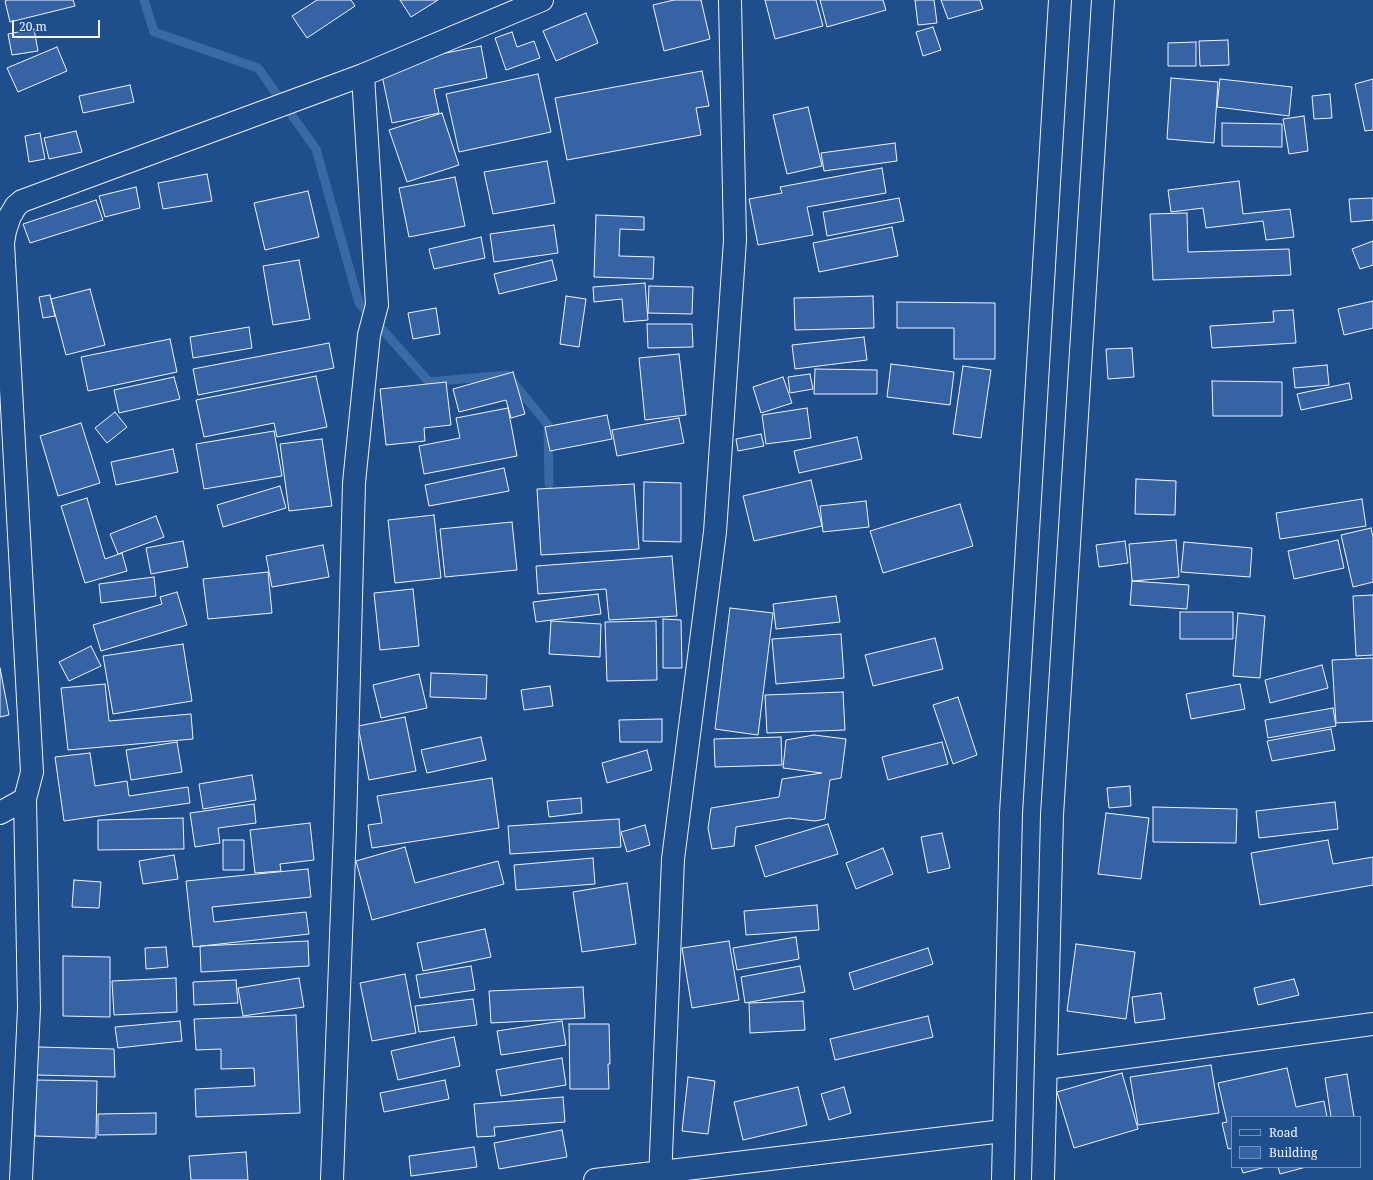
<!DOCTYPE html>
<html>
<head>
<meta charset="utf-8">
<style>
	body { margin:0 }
	#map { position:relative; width:1373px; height:1180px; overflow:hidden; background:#1f4e8c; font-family:"Noto Serif",serif }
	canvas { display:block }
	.legend { position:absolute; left:1231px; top:1116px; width:130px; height:52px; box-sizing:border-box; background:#1f4e8c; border:1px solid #7391ba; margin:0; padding:5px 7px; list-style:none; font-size:12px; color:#f2f6ff }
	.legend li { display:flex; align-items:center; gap:8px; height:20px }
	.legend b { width:20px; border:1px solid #7391ba }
	.scale { position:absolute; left:12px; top:20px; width:88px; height:18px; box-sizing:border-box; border:2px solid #f2f6ff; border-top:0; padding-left:5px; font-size:12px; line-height:14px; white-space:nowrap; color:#f2f6ff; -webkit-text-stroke:3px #1f4e8c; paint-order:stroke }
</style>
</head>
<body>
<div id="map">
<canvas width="1373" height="1180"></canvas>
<ul class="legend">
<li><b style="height:5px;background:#1f4e8c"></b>Road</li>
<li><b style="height:11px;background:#3563a3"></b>Building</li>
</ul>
<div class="scale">20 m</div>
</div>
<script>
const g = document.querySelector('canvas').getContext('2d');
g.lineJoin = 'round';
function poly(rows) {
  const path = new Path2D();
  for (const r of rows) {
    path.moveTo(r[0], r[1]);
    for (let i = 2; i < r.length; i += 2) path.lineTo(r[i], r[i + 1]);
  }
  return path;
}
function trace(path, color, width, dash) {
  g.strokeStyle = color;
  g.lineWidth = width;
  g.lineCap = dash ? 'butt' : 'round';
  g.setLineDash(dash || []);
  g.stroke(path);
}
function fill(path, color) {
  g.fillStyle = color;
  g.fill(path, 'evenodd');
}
const stream = poly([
	[144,0,154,32,258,68,316,149,359,303,429,382,507,375,548,425,549,484]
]);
const building = poly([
	[7,0,73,0,75,6,10,22,5,1,7,0],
	[317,0,351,0,355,6,307,38,292,16,317,0],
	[400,0,438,0,411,17,400,0],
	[674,0,701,0,710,39,664,51,653,5,674,0],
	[765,0,816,0,823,26,775,39,765,0],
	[820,0,883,0,886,10,827,27,820,0],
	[915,0,934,0,937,23,918,25,915,0],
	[941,0,980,0,983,9,948,19,941,0],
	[586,13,598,43,556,61,543,31,586,13],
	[933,27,941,50,923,56,916,32,933,27],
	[34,29,38,51,12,55,8,34,34,29],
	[512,32,517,47,534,41,540,58,506,70,495,38,512,32],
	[1228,40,1229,65,1200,66,1199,41,1228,40],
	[1196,42,1196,66,1168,66,1168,43,1196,42],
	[481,46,487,78,434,89,439,113,392,123,380,66,481,46],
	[57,47,67,71,18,92,7,68,57,47],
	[702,71,709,106,696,108,701,135,567,160,555,98,702,71],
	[538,74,551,132,459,152,446,94,538,74],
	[1171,78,1218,82,1214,143,1167,139,1171,78],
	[1220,79,1292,87,1289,116,1217,107,1220,79],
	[1373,79,1373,130,1365,131,1355,84,1373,79],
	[130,85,134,102,83,113,79,96,130,85],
	[1330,94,1332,118,1314,119,1312,96,1330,94],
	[808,107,822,166,787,174,773,115,808,107],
	[442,113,459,165,407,182,389,130,442,113],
	[1304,116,1308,151,1289,154,1283,119,1304,116],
	[1222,123,1282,124,1282,147,1222,146,1222,123],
	[76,131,82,152,49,159,44,138,76,131],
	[40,133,45,159,29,162,25,136,40,133],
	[895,143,897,161,824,171,821,153,895,143],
	[547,161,555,203,493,214,484,172,547,161],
	[882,168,886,193,807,207,813,235,758,245,749,199,782,193,780,187,882,168],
	[207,174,212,201,163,209,158,183,207,174],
	[455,177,465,226,409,237,399,188,455,177],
	[1239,181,1243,214,1290,209,1294,237,1266,240,1263,221,1206,228,1203,208,1171,212,1168,190,1239,181],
	[136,187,140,208,105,217,99,196,136,187],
	[308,191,319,237,265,250,254,203,308,191],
	[899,198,904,221,827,236,823,212,899,198],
	[1373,198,1373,220,1351,222,1349,199,1373,198],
	[96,200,103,220,30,243,23,224,96,200],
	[1187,213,1188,252,1289,249,1291,275,1153,280,1150,214,1187,213],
	[596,215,644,217,644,230,620,229,619,256,654,257,653,279,594,277,596,215],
	[554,225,558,253,494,262,490,234,554,225],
	[892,227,898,256,819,272,813,243,892,227],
	[481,237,485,258,434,269,429,249,481,237],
	[1373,241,1373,265,1360,269,1352,249,1373,241],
	[299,260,310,319,273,325,263,266,299,260],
	[552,260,557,280,499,294,494,274,552,260],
	[645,283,648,320,624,322,622,299,594,302,593,287,645,283],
	[649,286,693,287,692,314,648,313,649,286],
	[90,289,105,345,66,355,51,299,90,289],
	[50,295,55,316,43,318,39,297,50,295],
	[566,296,586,299,579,347,560,344,566,296],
	[873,296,874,328,795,330,794,298,873,296],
	[1373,301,1373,328,1344,335,1338,309,1373,301],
	[897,302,995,303,995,359,954,359,954,328,897,328,897,302],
	[436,308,440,334,413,339,408,313,436,308],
	[1293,310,1296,343,1212,348,1210,326,1274,322,1273,311,1293,310],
	[647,324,692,324,693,347,648,348,647,324],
	[249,327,252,348,193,358,190,337,249,327],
	[864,337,867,360,795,369,792,345,864,337],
	[170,339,177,372,88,391,81,357,170,339],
	[329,343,334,368,198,395,193,369,329,343],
	[1132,348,1134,377,1108,379,1106,349,1132,348],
	[679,354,686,415,645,420,639,358,679,354],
	[891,364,954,372,950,405,887,397,891,364],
	[1327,365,1329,385,1295,388,1293,368,1327,365],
	[963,366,991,370,981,438,953,434,963,366],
	[815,369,877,370,877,394,814,394,815,369],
	[513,372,525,414,511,418,506,400,459,412,453,389,513,372],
	[810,374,813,389,790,393,788,377,810,374],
	[316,376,327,427,277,437,274,423,204,437,196,400,316,376],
	[174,377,180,399,119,413,114,390,174,377],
	[783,377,792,403,761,413,753,387,783,377],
	[1212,381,1282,382,1282,416,1213,416,1212,381],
	[446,382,451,425,424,428,425,441,386,445,380,389,446,382],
	[1349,383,1352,399,1301,410,1297,394,1349,383],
	[508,408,517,456,424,474,419,446,460,438,456,418,508,408],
	[807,408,811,438,766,444,762,415,807,408],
	[115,412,127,427,107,443,95,428,115,412],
	[607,415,612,439,550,451,545,427,607,415],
	[679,418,684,443,617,456,612,430,679,418],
	[81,423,100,483,58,496,40,436,81,423],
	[274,431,282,476,204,489,196,444,274,431],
	[761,434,764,446,738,451,736,439,761,434],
	[857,437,862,459,799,473,794,451,857,437],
	[322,439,332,506,289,511,280,444,322,439],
	[173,449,178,472,116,485,111,462,173,449],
	[504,468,509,491,429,506,425,485,504,468],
	[1136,479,1176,481,1175,515,1135,514,1136,479],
	[811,480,822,526,754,541,743,496,811,480],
	[644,482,681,483,681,542,643,541,644,482],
	[634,484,639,549,541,555,537,489,634,484],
	[280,486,286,508,223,527,217,505,280,486],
	[87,498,105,559,122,553,127,571,85,583,61,506,87,498],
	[1362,499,1366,526,1280,539,1276,513,1362,499],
	[866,501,869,527,823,532,820,506,866,501],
	[960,504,973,546,883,573,870,531,960,504],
	[434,515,441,578,395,583,388,520,434,515],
	[156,516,164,537,118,554,110,534,156,516],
	[512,522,517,570,445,577,440,529,512,522],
	[1371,528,1373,537,1373,582,1353,587,1341,535,1371,528],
	[1176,540,1179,577,1132,581,1129,544,1176,540],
	[1338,540,1344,568,1294,579,1288,551,1338,540],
	[183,541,188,567,151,574,146,548,183,541],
	[1125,541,1128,563,1099,567,1096,545,1125,541],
	[1184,542,1252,548,1250,577,1181,572,1184,542],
	[323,545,329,577,272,587,266,556,323,545],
	[672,556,677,616,609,620,606,589,538,594,536,566,672,556],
	[268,572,272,613,208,619,203,579,268,572],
	[154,577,156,596,101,603,99,584,154,577],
	[1132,581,1189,585,1187,609,1130,605,1132,581],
	[413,589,419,646,380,650,374,593,413,589],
	[177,592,187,625,101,651,93,625,162,604,160,597,177,592],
	[598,594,601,614,536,622,533,602,598,594],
	[1373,595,1373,655,1356,656,1353,596,1373,595],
	[836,596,840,622,776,629,773,604,836,596],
	[730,608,773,613,758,735,715,729,730,608],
	[1180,612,1233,612,1233,639,1180,639,1180,612],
	[1238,613,1265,616,1260,678,1233,676,1238,613],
	[663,619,681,620,682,668,663,668,663,619],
	[551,621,601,624,600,657,549,654,551,621],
	[656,621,657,680,607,681,605,622,656,621],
	[841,634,844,678,776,684,772,639,841,634],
	[935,638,943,669,873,686,865,655,935,638],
	[183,644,192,701,113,714,103,656,183,644],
	[91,646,101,666,69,681,59,662,91,646],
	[1373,658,1373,721,1336,723,1332,660,1373,658],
	[1322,665,1328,688,1270,703,1265,680,1322,665],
	[0,668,9,715,0,717,0,668],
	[431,673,487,675,486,699,430,697,431,673],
	[419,674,427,708,381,718,373,685,419,674],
	[105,684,109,721,191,714,193,739,68,750,61,688,105,684],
	[1240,684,1245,709,1191,719,1186,694,1240,684],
	[550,686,553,706,524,710,521,690,550,686],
	[843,692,845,730,767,733,765,695,843,692],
	[958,697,977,755,953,764,933,705,958,697],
	[1333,708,1336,726,1268,738,1265,720,1333,708],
	[405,717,416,771,369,780,358,726,405,717],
	[662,719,662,742,620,742,619,720,662,719],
	[1331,729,1335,750,1272,761,1267,741,1331,729],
	[814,735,846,739,841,778,830,780,825,819,815,821,789,818,736,827,734,846,712,849,708,828,711,808,779,797,782,779,822,773,783,768,786,740,814,735],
	[481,737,486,760,427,773,421,750,481,737],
	[781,737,782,765,715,767,714,739,781,737],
	[177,742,182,772,131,780,126,750,177,742],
	[942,742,948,764,888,780,882,757,942,742],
	[647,750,652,770,607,783,602,763,647,750],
	[90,753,95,786,127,781,129,796,188,787,190,803,64,821,55,757,90,753],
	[252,775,256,800,203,809,199,784,252,775],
	[492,778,499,828,372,848,368,825,382,823,377,796,492,778],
	[1130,786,1131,806,1109,808,1107,788,1130,786],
	[581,798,582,813,549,817,547,801,581,798],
	[1335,802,1338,829,1259,838,1256,811,1335,802],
	[254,804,256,823,218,828,220,843,195,847,190,813,254,804],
	[1153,807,1237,809,1236,843,1153,842,1153,807],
	[1106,813,1149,818,1141,879,1098,874,1106,813],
	[183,818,184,849,98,850,98,820,183,818],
	[619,819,621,847,510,854,508,826,619,819],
	[310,823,314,860,280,864,281,871,255,873,250,830,310,823],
	[828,824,838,854,765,877,755,846,828,824],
	[645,825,650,845,627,852,621,832,645,825],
	[942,833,950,868,928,873,921,837,942,833],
	[223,840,244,840,244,870,223,870,223,840],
	[1328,840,1333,864,1373,857,1373,885,1260,905,1251,853,1328,840],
	[405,847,415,883,498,861,504,884,372,920,356,861,405,847],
	[883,848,893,874,856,889,846,863,883,848],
	[174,855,178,879,143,884,139,861,174,855],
	[593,858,595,884,516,890,514,865,593,858],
	[308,869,311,897,212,907,214,922,306,912,309,934,193,947,186,881,308,869],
	[74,880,101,882,99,908,72,907,74,880],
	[627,883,636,944,582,952,573,892,627,883],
	[817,905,819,930,746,935,744,911,817,905],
	[485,929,491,957,423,971,417,943,485,929],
	[796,937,799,959,737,970,733,948,796,937],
	[308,941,309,966,201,972,200,946,308,941],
	[729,941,739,1000,692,1008,682,948,729,941],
	[1076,944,1135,952,1126,1019,1067,1011,1076,944],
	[166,947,168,967,146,969,145,948,166,947],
	[928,948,933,964,854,990,849,973,928,948],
	[63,956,110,957,110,1017,63,1016,63,956],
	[471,966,475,990,420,998,416,975,471,966],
	[800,966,805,992,745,1003,741,977,800,966],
	[405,974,416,1033,372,1041,360,983,405,974],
	[176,978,177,1012,114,1015,112,981,176,978],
	[299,978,304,1007,243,1016,238,988,299,978],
	[1294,979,1299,995,1258,1005,1254,988,1294,979],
	[236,980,238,1003,194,1005,193,982,236,980],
	[583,987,585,1018,491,1023,489,991,583,987],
	[1161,993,1165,1019,1135,1023,1132,997,1161,993],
	[473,999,477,1025,419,1032,415,1006,473,999],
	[803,1001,805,1030,750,1033,749,1003,803,1001],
	[296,1015,300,1113,196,1117,195,1089,255,1086,254,1068,221,1069,221,1049,196,1050,194,1019,296,1015],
	[928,1016,933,1037,835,1060,830,1039,928,1016],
	[180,1021,182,1041,118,1048,115,1027,180,1021],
	[562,1021,566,1045,501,1055,497,1031,562,1021],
	[569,1024,609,1024,610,1064,608,1064,609,1089,570,1089,569,1024],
	[454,1037,460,1066,398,1080,391,1051,454,1037],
	[38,1047,114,1049,115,1077,37,1075,38,1047],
	[562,1058,566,1085,501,1096,496,1070,562,1058],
	[1211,1065,1219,1113,1138,1125,1130,1077,1211,1065],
	[1287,1068,1296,1107,1324,1101,1327,1117,1232,1117,1232,1148,1228,1149,1222,1123,1227,1122,1218,1083,1287,1068],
	[1122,1073,1138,1129,1074,1148,1057,1092,1122,1073],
	[1347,1074,1354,1117,1331,1117,1325,1078,1347,1074],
	[688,1077,715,1081,708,1134,682,1131,688,1077],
	[36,1080,97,1081,96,1138,35,1136,36,1080],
	[445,1080,449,1099,384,1112,380,1093,445,1080],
	[798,1087,807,1125,743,1140,734,1102,798,1087],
	[844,1087,851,1113,829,1120,821,1094,844,1087],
	[563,1097,565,1122,494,1127,495,1136,477,1137,474,1104,563,1097],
	[156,1113,156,1134,98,1135,98,1114,156,1113],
	[562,1130,567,1157,499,1169,494,1143,562,1130],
	[474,1147,477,1167,411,1176,409,1156,474,1147],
	[246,1152,248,1180,191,1180,189,1156,246,1152],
	[1241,1167,1266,1167,1243,1173,1241,1167],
	[1278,1167,1306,1167,1280,1174,1278,1167]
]);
const minor = poly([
	[0,813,25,799,32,772,3,243,5,231,10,216,16,206,22,201,363,75,542,0],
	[1046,1068,1373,1024],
	[21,1180,29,1008,25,799],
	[332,1180,345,828,354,483,369,335,377,305,363,75],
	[595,1180,1003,1131],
	[660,1180,673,859,715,532,735,240,730,0]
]);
const secondary = poly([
	[1003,1180,1011,813,1060,0],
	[1043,1180,1052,815,1103,0]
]);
trace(stream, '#3b69a3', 9);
fill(building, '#3563a3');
trace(building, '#f2f6ff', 1);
trace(minor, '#f2f6ff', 24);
trace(secondary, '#f2f6ff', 24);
trace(minor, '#1f4e8c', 22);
trace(secondary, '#1f4e8c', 22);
</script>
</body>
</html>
